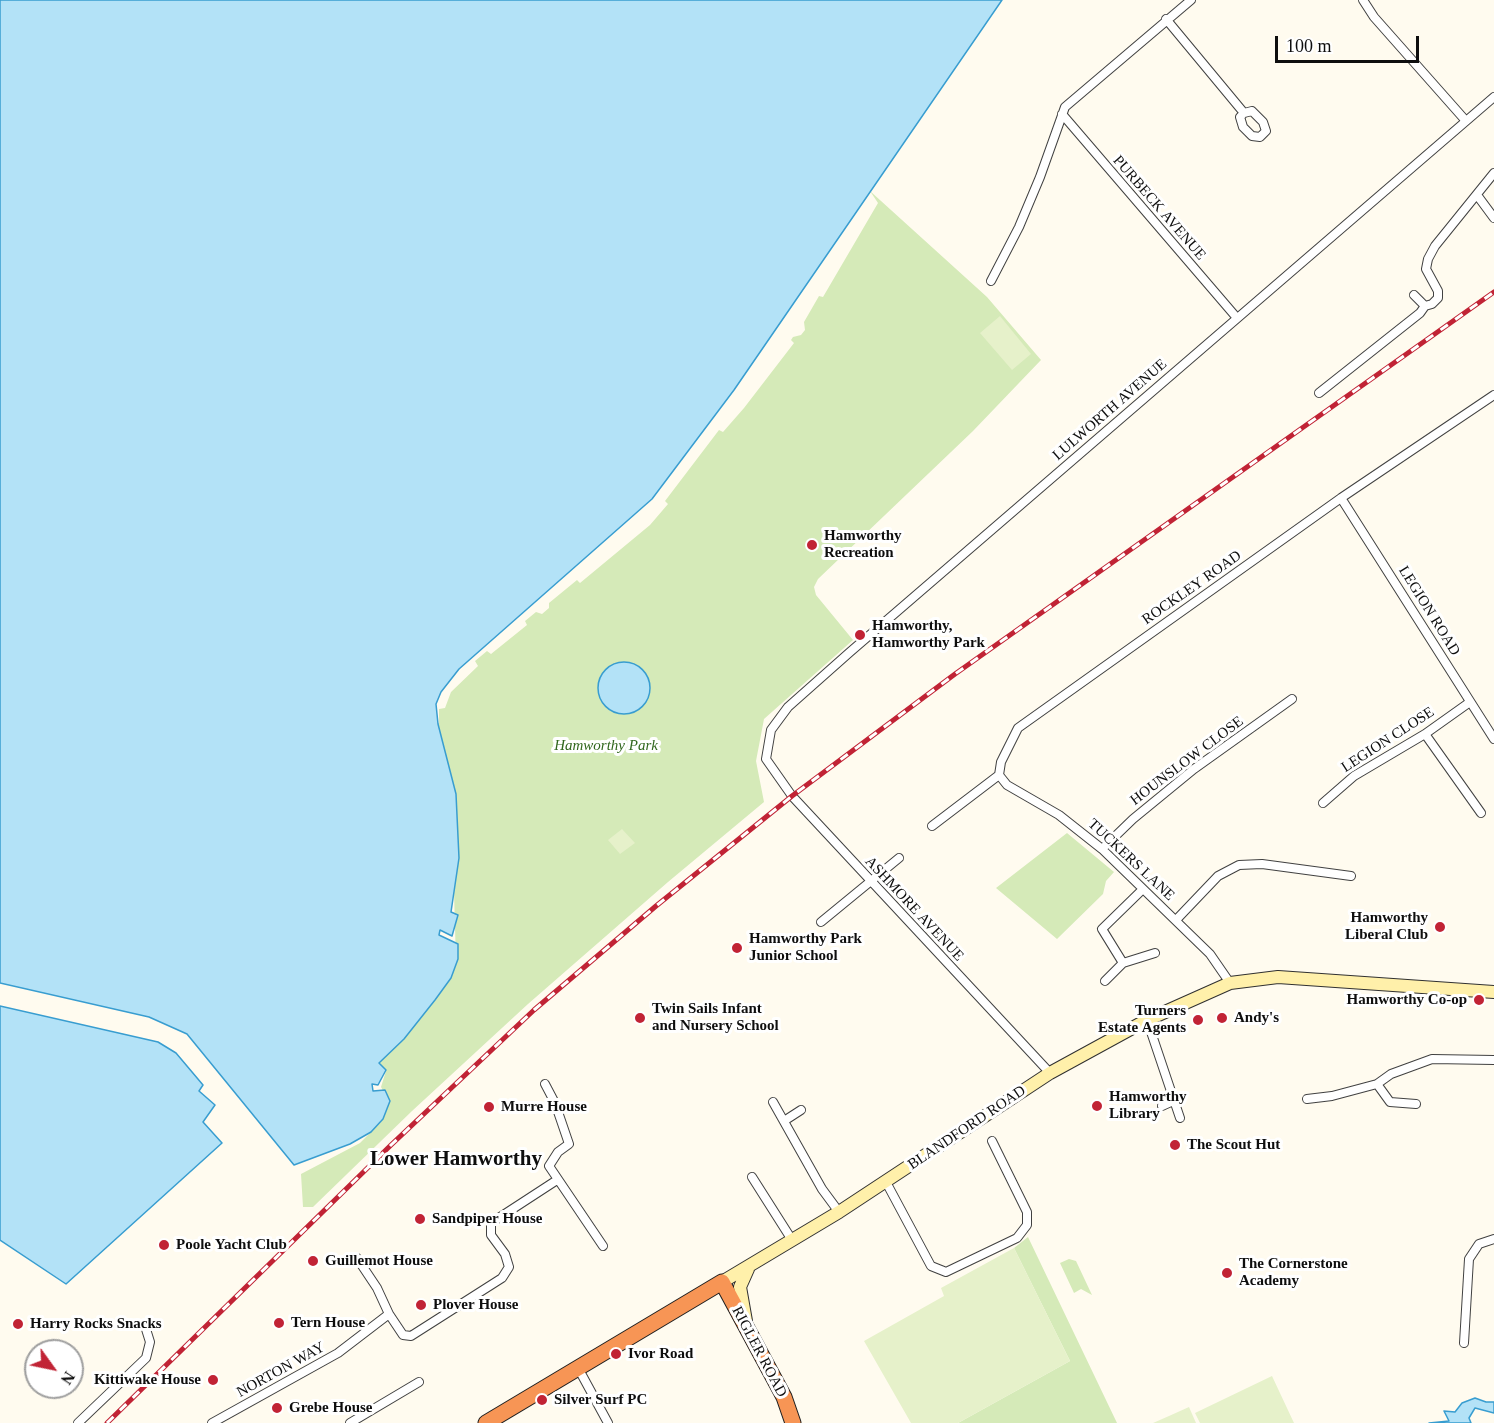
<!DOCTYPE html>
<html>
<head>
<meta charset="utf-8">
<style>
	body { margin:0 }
	#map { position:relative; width:1494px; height:1423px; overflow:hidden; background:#fffbef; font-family:"Times New Roman",serif }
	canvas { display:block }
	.north { position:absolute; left:24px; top:1339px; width:60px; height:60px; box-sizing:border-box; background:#fff; border:2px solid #9f9f9f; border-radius:50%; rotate:123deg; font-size:16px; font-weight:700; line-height:24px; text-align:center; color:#0e0e0e }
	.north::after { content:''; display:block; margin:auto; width:21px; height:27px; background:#c12335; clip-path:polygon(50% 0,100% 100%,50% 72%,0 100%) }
	.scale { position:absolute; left:1275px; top:36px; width:144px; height:27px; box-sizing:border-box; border:3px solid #0e0e0e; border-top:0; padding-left:8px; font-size:18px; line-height:21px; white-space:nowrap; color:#0e0e0e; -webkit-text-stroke:4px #fff; paint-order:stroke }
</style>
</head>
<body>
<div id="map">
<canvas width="1494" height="1423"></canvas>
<div class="north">N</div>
<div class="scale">100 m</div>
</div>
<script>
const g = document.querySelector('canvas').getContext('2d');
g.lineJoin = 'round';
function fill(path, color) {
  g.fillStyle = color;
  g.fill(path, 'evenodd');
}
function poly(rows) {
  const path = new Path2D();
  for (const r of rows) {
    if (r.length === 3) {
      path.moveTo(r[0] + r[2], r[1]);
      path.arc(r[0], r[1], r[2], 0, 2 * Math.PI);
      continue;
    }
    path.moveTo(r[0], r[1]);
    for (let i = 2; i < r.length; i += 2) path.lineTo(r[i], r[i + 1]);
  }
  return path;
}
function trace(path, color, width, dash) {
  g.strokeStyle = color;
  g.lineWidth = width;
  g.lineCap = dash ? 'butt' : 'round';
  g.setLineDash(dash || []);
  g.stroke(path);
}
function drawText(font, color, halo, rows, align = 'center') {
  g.font = font + ' "Times New Roman",serif';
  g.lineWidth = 6;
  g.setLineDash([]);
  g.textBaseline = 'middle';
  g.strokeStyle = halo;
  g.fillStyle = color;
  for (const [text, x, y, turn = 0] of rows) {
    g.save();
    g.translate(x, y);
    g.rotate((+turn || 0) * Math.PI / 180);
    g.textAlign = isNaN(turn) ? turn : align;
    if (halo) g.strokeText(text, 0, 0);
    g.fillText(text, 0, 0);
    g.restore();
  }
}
const green = poly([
	[870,191,987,297,1041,360,973,431,818,579,814,587,816,595,853,640,764,719,756,761,764,802,668,882,528,1004,412,1111,313,1207,303,1207,301,1174,360,1143,381,1122,388,1100,381,1087,386,1071,373,1062,456,963,453,856,439,744,439,709,445,708,451,692,478,666,475,661,487,651,491,654,527,625,525,621,536,612,542,614,549,608,549,603,577,580,580,583,650,525,668,504,665,501,719,430,723,432,744,408,794,343,791,340,793,337,801,335,805,330,804,322,819,296,823,297,878,203],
	[1067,833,1114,872,1106,881,1103,894,1057,939,996,888],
	[1028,1237,1117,1423,958,1423,1070,1361,1014,1248],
	[1069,1259,1076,1261,1092,1295,1081,1289,1074,1293,1060,1263]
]);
const pitch = poly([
	[1000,316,1031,354,1012,370,980,333],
	[622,829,635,843,620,854,608,840],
	[1014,1248,1070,1361,958,1423,911,1423,864,1341,944,1296,941,1288],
	[1272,1376,1294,1423,1200,1423,1195,1413],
	[1189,1407,1196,1423,1153,1423,1169,1416]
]);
const water = poly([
	[0,0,1002,0,734,390,652,499,459,669,441,692,436,704,438,724,456,794,459,858,451,912,458,915,452,936,440,930,439,935,458,944,458,959,451,978,435,1000,404,1039,379,1063,386,1070,378,1085,372,1084,373,1091,385,1090,390,1101,383,1119,371,1132,350,1144,294,1165,187,1034,149,1017,0,983,0,0],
	[624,688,26],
	[0,1006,158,1042,176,1053,203,1085,199,1091,215,1105,203,1122,222,1143,66,1284,0,1240,0,1006],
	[1475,1398,1486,1402,1494,1402,1494,1413,1475,1408,1469,1418,1471,1423,1429,1423,1449,1421,1444,1411,1455,1412,1462,1403,1475,1398]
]);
const street = poly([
	[1363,0,1374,17,1466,121],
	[1166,19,1244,113,1252,111,1263,122,1266,131,1260,137,1252,136,1243,127,1240,117,1244,113],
	[1062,114,1237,318],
	[1477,195,1494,218],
	[991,281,1019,227,1040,177,1065,107,1191,0],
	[1414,295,1425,306,1432,304,1438,298,1438,291,1426,269,1428,259,1435,246,1494,173],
	[1319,393,1420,313,1425,306],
	[1341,498,1494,739],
	[1425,734,1481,813],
	[999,775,1007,785,1059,815,1102,849,1210,954,1230,983],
	[1323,803,1354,776,1425,734,1470,702],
	[932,826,999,775,1001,762,1018,728,1341,498,1494,395],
	[1102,849,1133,819,1194,769,1292,699],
	[1143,889,1102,929,1123,963,1155,953],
	[1176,920,1218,876,1239,865,1262,864,1351,876],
	[821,922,899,858],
	[1105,981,1123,963],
	[1147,1020,1180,1118],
	[1050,1073,792,796,766,759,771,730,788,707,850,652,1494,97],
	[545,1084,555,1103,569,1144,558,1152,549,1166,603,1246],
	[1377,1084,1390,1102,1416,1104],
	[1307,1099,1332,1096,1377,1084,1391,1074,1432,1059,1494,1060],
	[773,1102,822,1189,839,1212],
	[1162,1106,1173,1101],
	[784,1121,801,1110],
	[752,1177,792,1240],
	[886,1182,931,1266,946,1272,1017,1238,1027,1225,1027,1212,992,1141],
	[357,1258,377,1288,389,1314,403,1335,411,1336,502,1278,509,1267,505,1254,491,1235,491,1223,557,1180],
	[1464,1343,1469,1259,1479,1244,1494,1239],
	[577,1366,608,1423],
	[78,1423,146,1358,150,1342,145,1326],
	[212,1423,338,1353,389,1314],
	[350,1423,419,1382]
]);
const secondary = poly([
	[722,1282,839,1212,1050,1073,1147,1020,1230,983,1278,977,1494,992],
	[746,1321,740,1287,748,1269]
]);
const highway = poly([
	[486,1423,722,1282,784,1397,793,1423]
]);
const rail = poly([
	[107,1423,391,1145,534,1010,656,906,792,796,955,674,1494,292]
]);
const markers = [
	[812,545,6,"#c12335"],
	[860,635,6,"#c12335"],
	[1440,927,6,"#c12335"],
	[737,948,6,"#c12335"],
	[1479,1000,6,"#c12335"],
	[640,1018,6,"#c12335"],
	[1222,1018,6,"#c12335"],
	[1198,1020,6,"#c12335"],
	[1097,1106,6,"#c12335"],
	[489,1107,6,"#c12335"],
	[1175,1145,6,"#c12335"],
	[420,1219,6,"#c12335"],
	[164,1245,6,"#c12335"],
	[313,1261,6,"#c12335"],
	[1227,1273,6,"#c12335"],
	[421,1305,6,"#c12335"],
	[279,1323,6,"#c12335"],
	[18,1324,6,"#c12335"],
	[616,1354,6,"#c12335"],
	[213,1380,6,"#c12335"],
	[542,1400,6,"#c12335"],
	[277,1408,6,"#c12335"]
];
const streetNames = [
	["PURBECK AVENUE",1159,208,49],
	["LULWORTH AVENUE",1110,410,-41],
	["ROCKLEY ROAD",1192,588,-35],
	["LEGION ROAD",1429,611,58],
	["LEGION CLOSE",1388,740,-33],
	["HOUNSLOW CLOSE",1187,761,-37],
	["TUCKERS LANE",1131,860,43],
	["ASHMORE AVENUE",914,909,47],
	["BLANDFORD ROAD",967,1128,-34],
	["RIGLER ROAD",759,1352,62],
	["NORTON WAY",281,1370,-29]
];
const poiNames = [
	["Hamworthy",824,536],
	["Recreation",824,553],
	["Hamworthy,",872,626],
	["Hamworthy Park",872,643],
	["Hamworthy",1428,918,"right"],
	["Liberal Club",1428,935,"right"],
	["Hamworthy Park",749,939],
	["Junior School",749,956],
	["Hamworthy Co-op",1467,1000,"right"],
	["Twin Sails Infant",652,1009],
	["and Nursery School",652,1026],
	["Turners",1186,1011,"right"],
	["Estate Agents",1186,1028,"right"],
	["Andy's",1234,1018],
	["Hamworthy",1109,1097],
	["Library",1109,1114],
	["Murre House",501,1107],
	["The Scout Hut",1187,1145],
	["Sandpiper House",432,1219],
	["Poole Yacht Club",176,1245],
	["Guillemot House",325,1261],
	["The Cornerstone",1239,1264],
	["Academy",1239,1281],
	["Plover House",433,1305],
	["Tern House",291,1323],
	["Harry Rocks Snacks",30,1324],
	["Ivor Road",628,1354],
	["Kittiwake House",201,1380,"right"],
	["Silver Surf PC",554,1400],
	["Grebe House",289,1408]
];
const parkNames = [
	["Hamworthy Park",606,746]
];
const districtNames = [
	["Lower Hamworthy",456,1160]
];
fill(green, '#d5eab8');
fill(pitch, '#e6f1ca');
fill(water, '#b3e2f7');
trace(water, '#389dd0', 1.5);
trace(street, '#414141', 10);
trace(secondary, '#303030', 14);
trace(highway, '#1f1f1f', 17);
trace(street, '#fff', 8);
trace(secondary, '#fff0aa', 12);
trace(highway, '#f79555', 15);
trace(rail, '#c12335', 5);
trace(rail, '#fff', 3, [9]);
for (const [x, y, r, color] of markers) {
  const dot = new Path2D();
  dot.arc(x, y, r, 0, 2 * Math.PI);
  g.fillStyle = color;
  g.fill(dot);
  trace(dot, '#fff', 2);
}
drawText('15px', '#0e0e0e', '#fff', streetNames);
drawText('bold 15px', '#0e0e0e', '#fff', poiNames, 'left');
drawText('italic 15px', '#31671d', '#fff', parkNames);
drawText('bold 21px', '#0e0e0e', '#fff', districtNames);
</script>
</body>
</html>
